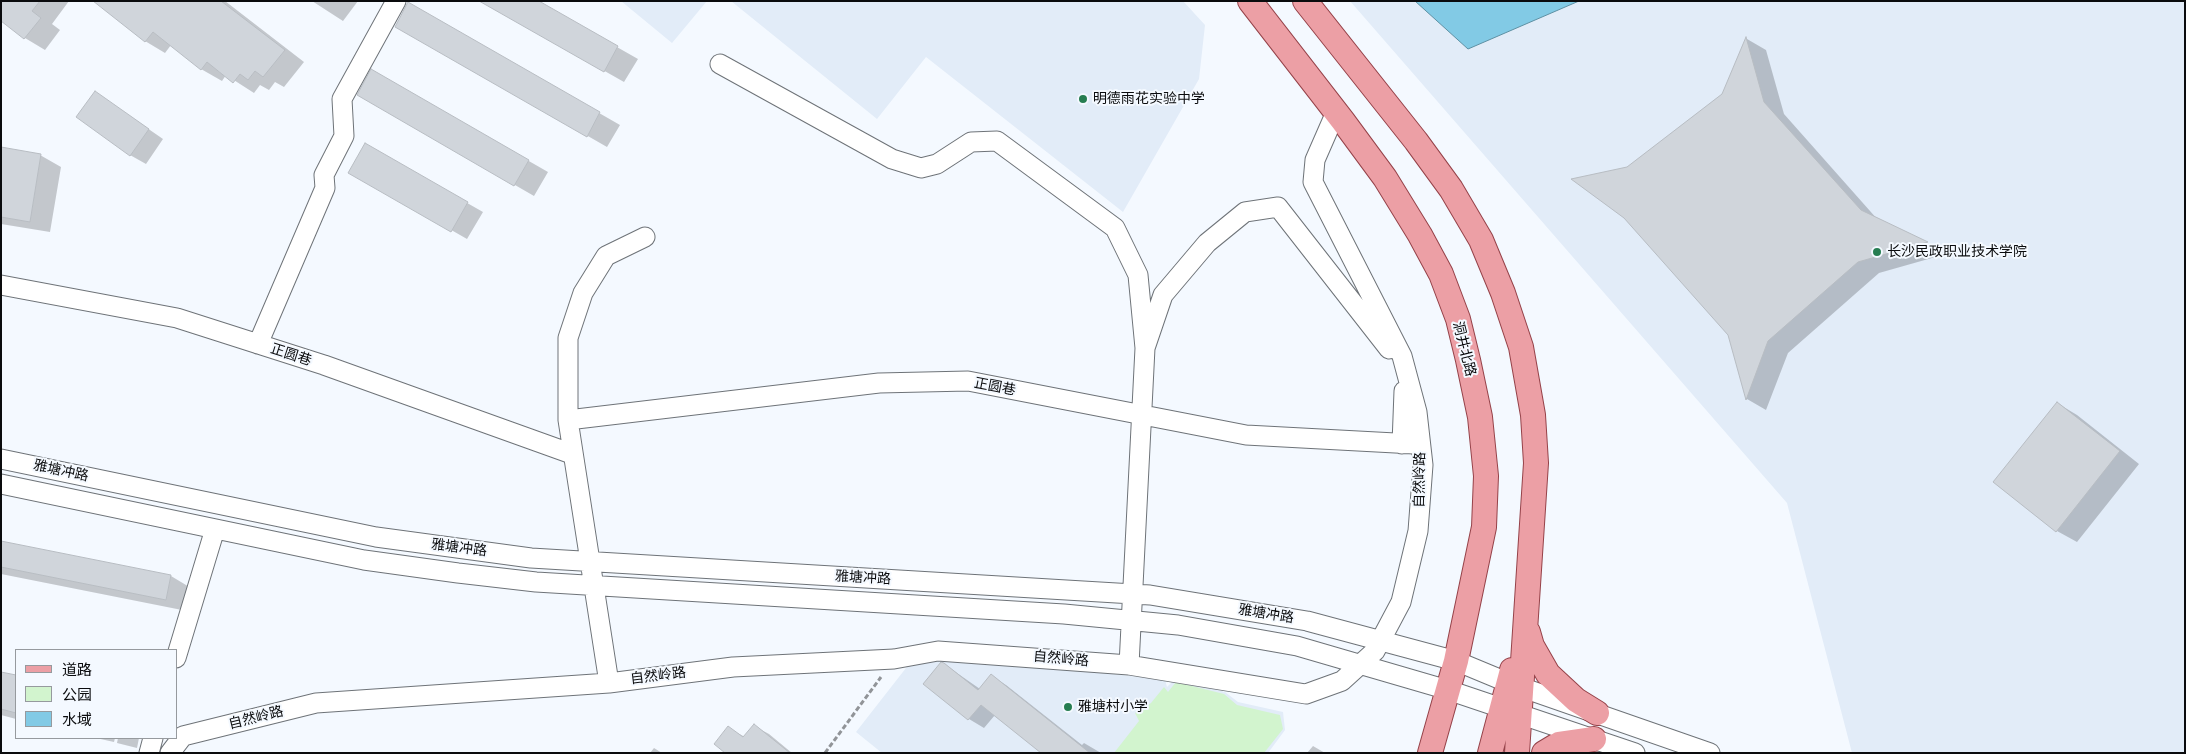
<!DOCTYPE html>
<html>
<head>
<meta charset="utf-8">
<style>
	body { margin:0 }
	#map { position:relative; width:2186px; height:754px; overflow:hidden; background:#f4f9ff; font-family:"PT Sans Narrow","Noto Sans SC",sans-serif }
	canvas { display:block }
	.frame { position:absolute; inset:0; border:2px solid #0a0b0d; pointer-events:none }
	.legend { position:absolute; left:15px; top:649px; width:162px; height:90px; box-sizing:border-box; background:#f4f9ff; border:1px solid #969a9e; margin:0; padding:6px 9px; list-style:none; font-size:15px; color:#0a0b0d }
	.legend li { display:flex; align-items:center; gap:10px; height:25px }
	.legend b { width:25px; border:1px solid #969a9e }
</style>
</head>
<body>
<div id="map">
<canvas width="2186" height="754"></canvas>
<div class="frame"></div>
<ul class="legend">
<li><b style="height:6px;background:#ec9fa5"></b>道路</li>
<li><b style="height:14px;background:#d2f4ce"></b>公园</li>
<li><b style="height:14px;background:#82cae5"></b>水域</li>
</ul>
</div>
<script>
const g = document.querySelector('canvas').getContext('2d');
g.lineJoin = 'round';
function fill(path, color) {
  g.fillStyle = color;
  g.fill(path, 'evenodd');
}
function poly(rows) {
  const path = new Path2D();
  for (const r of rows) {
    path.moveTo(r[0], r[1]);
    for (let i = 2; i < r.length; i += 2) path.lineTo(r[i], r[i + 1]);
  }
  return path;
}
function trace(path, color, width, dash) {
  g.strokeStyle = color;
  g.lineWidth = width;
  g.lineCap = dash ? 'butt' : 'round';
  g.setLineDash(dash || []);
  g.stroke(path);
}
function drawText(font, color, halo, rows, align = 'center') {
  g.font = font + ' "PT Sans Narrow","Noto Sans SC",sans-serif';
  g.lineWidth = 4;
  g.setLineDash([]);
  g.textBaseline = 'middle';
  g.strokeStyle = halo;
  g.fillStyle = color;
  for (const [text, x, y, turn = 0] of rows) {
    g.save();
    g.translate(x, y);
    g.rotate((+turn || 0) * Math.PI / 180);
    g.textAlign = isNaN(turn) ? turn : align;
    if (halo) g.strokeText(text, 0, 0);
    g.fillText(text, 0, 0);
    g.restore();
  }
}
const built = poly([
	[621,1,707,1,672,43],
	[731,1,1183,1,1205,25,1199,79,1123,212,926,57,877,119],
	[1350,1,2185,1,2185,753,1852,753,1787,503],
	[974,658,1165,680,1167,687,1175,679,1225,692,1238,702,1283,712,1285,730,1268,753,882,753,856,732,913,659]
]);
const green = poly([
	[1176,682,1224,694,1237,705,1280,715,1283,729,1264,753,1114,753,1139,721,1135,713,1151,703,1164,687,1168,692]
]);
const water = poly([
	[1415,1,1579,1,1468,49,1415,1]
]);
const shadow = poly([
	[1,1,69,1,52,24,60,30,45,50,25,38],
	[98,1,225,1,304,62,284,87,275,82,269,90,260,85,254,93,226,75,222,81,201,69,171,45,165,53,145,41],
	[312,1,358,1,343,21],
	[481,1,536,1,638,59,624,82],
	[409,4,620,125,607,147,396,26],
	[1747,39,1766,50,1784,114,1878,220,1946,254,1879,273,1788,353,1766,410,1747,399,1729,334,1627,168,1723,95],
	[372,71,548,172,534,196,359,95],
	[95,92,163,139,146,164,130,155],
	[365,145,483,212,467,239,350,172],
	[1,148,40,155,61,167,50,232,1,224],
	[2057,403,2077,415,2139,464,2077,542,2057,531],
	[1,542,171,576,191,588,187,611,1,574],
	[944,664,980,689,991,676,1006,685,1082,745,1084,743,1101,753,1043,753,995,715,984,728,969,719,925,684],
	[1,673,16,677,16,719,1,715],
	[754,726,769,734,792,753,727,753,728,728,745,737],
	[96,738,115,738,114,742],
	[118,738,139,738,137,748,117,743],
	[1313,746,1325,753,1307,753],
	[654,748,662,753,650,753]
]);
const building = poly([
	[1,1,40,1,32,11,41,18,24,39,1,21,1,1],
	[93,1,221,1,285,50,263,77,255,71,248,80,240,74,233,83,207,62,201,70,153,32,145,42,93,1],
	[479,1,539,1,618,46,604,72,479,1],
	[408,2,600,112,587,137,395,27,408,2],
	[1746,37,1764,102,1861,210,1928,242,1858,262,1768,341,1746,400,1728,335,1624,218,1571,179,1627,167,1722,94,1746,37],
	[371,69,529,160,514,186,357,95,371,69],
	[95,91,149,129,130,156,76,117,95,91],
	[365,143,468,202,451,232,348,173,365,143],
	[1,147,41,154,30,222,1,217,1,147],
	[2057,402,2120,451,2056,532,1993,482,2057,402],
	[1,541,171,575,166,600,1,567,1,541],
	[941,662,944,663,978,690,991,674,1090,753,1041,753,981,705,968,720,923,684,941,662],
	[1,672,16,675,16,713,1,709,1,672],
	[754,724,790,753,725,753,714,744,728,726,743,737,754,724]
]);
const path = poly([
	[825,753,881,677]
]);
const minor = poly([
	[720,64,892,159,921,168,937,164,971,142,997,141,1115,228,1138,275,1145,348,1163,295,1207,243,1245,212,1278,207,1389,349],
	[1,285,177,318,324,365,572,454],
	[258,344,325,188,324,175,344,136,342,99,396,1],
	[568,420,879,383,968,381,1246,435,1414,444],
	[1402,444,1404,391],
	[1,459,376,537,531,558,1150,595,1307,621,1456,661,1509,683,1710,753],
	[1,484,364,560,458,573,536,582,1064,614,1178,625,1297,646,1448,690,1635,753],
	[176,658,215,529],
	[1129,665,1145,348],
	[609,683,568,420,568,338,583,293,606,256,645,237],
	[149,753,153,738],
	[170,753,183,736,316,703,609,683,733,667,894,659,938,651,1129,665,1306,694,1342,681,1375,651,1401,602,1418,531,1423,465,1417,412,1402,356,1313,182,1315,160,1336,112]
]);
const major = poly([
	[1250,1,1343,121,1385,178,1420,235,1441,274,1458,319,1468,360,1480,417,1486,476,1484,527,1456,661,1430,753],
	[1305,1,1416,141,1451,189,1481,240,1503,293,1521,347,1533,415,1536,463,1517,753],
	[1528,632,1532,646,1548,674,1576,700,1597,713],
	[1490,753,1512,670],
	[1544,753,1559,744,1594,739]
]);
const markers = [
	[1083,99,5,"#267d51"],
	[1877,252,5,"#267d51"],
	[1068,707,5,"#267d51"]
];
const poiNames = [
	["明德雨花实验中学",1093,99],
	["长沙民政职业技术学院",1887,252],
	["雅塘村小学",1078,707]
];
const streetNames = [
	["洞井北路",1464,349,76],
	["正圆巷",291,355,18],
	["正圆巷",995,387,11],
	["雅塘冲路",61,471,12],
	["自然岭路",1420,480,-89],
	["雅塘冲路",459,548,7],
	["雅塘冲路",863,578,3],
	["雅塘冲路",1266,614,9],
	["自然岭路",1061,659,5],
	["自然岭路",658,676,-7],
	["自然岭路",256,718,-14]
];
fill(built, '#e2ecf8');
fill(green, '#d2f4ce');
fill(water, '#82cae5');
trace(water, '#5e91a4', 1);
fill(shadow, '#0003');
fill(building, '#d0d5db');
trace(building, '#b8bdc3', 1);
trace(minor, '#6e7378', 21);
trace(major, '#954249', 26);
trace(path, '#919498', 3, [5, 2.5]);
trace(minor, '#fff', 19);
trace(major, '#ec9fa5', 24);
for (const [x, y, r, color] of markers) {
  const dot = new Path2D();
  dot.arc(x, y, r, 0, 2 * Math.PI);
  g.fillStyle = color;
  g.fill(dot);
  trace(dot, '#f4f9ff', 2);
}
drawText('14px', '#0a0b0d', '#f4f9ff', poiNames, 'left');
drawText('14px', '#0a0b0d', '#f4f9ff', streetNames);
</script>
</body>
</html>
